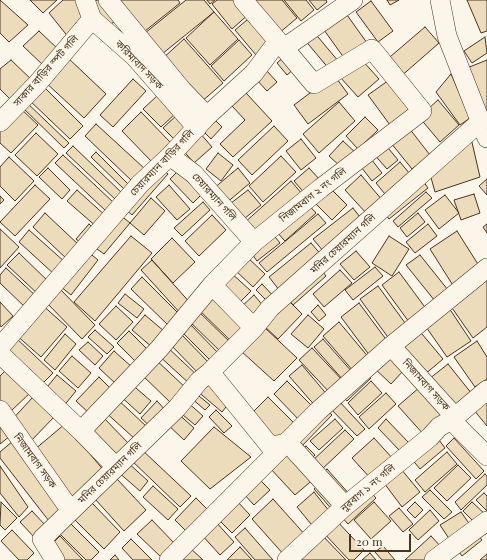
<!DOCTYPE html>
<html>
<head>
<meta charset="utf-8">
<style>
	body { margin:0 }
	#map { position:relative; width:487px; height:560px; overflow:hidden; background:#fbf6e9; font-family:"Playfair Display",serif }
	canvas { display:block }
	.scale { position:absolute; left:349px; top:534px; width:62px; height:18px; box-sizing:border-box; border:2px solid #4a3520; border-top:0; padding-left:5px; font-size:12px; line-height:14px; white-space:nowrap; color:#4a3520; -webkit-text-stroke:3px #fbf6e9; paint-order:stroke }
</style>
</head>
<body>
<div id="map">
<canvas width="487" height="560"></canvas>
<div class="scale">20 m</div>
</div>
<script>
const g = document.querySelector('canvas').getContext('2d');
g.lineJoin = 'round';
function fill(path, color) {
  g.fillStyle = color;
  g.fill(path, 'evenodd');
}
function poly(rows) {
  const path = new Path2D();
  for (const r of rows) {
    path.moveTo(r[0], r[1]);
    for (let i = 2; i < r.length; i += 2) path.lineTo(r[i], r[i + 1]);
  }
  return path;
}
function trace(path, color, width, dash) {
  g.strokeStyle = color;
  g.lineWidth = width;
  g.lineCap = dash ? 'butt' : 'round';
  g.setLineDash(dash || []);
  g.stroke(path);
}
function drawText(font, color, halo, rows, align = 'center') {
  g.font = font + ' "Playfair Display","Noto Sans Bengali",serif';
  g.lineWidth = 3;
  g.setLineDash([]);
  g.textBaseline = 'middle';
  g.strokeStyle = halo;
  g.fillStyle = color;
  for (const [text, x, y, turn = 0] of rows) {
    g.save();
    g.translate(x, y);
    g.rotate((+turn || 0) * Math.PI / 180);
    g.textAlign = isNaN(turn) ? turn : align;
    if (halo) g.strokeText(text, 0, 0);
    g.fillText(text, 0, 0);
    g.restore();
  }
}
const building = poly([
	[0,0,28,25,9,42,0,33,0,0],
	[30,0,57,0,43,13,30,0],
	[63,0,78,0,89,22,69,38,49,13,63,0],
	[97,0,105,0,118,19,104,29,88,7,97,0],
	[112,0,178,0,180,3,140,35,112,0],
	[186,0,204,0,214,12,157,58,140,37,186,0],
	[207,0,215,0,210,4,207,0],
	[217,0,239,0,250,13,232,29,212,4,217,0],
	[251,0,282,0,297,18,278,34,251,0],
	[284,0,306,0,314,10,301,21,284,0],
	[309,0,326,0,327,2,317,10,309,0],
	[387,0,399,0,390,5,387,0],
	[467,0,487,0,487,31,481,33,467,0],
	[371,1,393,31,378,42,356,12,371,1],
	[214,12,238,39,210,65,186,38,214,12],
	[253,15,274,39,256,55,235,30,253,15],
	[347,15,370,47,347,62,324,30,347,15],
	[425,27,439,43,399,78,384,62,425,27],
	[39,31,60,51,44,66,23,46,39,31],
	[313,31,339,62,330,70,304,39,313,31],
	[485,37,487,53,472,63,464,51,485,37],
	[184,39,223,83,200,103,161,60,184,39],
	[239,40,252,55,224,81,211,66,239,40],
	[66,56,106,94,84,118,43,80,66,56],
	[285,56,295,68,287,75,277,63,285,56],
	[361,59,379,79,358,97,340,77,361,59],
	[11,60,34,82,12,101,0,89,0,69,11,60],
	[487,60,487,112,467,68,487,60],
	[266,70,277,82,267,91,256,79,266,70],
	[451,74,470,118,460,125,436,92,451,74],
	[334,75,348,94,308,124,294,105,334,75],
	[392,78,414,108,390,125,368,95,392,78],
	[133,79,146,91,113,127,100,115,133,79],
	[41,84,83,126,70,139,27,98,41,84],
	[246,93,272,121,233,157,220,144,245,120,232,106,246,93],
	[158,95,176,113,161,127,143,109,158,95],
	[24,100,69,143,64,148,20,105,24,100],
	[438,100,459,125,440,142,419,117,438,100],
	[339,102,355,121,319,153,303,134,339,102],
	[20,108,38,125,11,153,0,143,0,128,20,108],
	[141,112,171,143,152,162,122,131,141,112],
	[177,115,191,129,177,142,163,128,177,115],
	[365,117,378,130,358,149,346,136,365,117],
	[213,118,222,127,211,139,202,130,213,118],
	[96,124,145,169,133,182,85,136,96,124],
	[274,126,288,141,252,175,238,160,274,126],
	[409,128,430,155,412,169,391,143,409,128],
	[199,132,212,147,194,163,181,148,199,132],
	[36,133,58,154,37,176,15,155,36,133],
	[471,138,480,177,435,192,430,174,471,138],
	[301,139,316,158,301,170,286,151,301,139],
	[343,141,356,153,342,168,329,156,343,141],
	[384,143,398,160,387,169,373,153,384,143],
	[73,146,123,194,116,200,66,153,73,146],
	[96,152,129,185,125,190,91,157,96,152],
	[218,153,233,165,221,181,206,169,218,153],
	[63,155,114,203,107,212,55,163,63,155],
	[368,155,382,173,372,181,358,163,368,155],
	[281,156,296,172,263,202,249,186,281,156],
	[9,157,34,181,15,201,0,186,0,167,9,157],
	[400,162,414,179,389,199,376,183,400,162],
	[160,167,168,174,132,215,124,208,160,167],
	[48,168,70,190,62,199,39,177,48,168],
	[238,168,250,183,225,204,213,189,238,168],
	[309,168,321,181,306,195,294,181,309,168],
	[178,171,201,195,193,203,170,179,178,171],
	[361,175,383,201,367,214,345,190,361,175],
	[487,179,487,195,479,186,487,179],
	[291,181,303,195,255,237,243,224,291,181],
	[423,181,428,188,389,219,384,212,423,181],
	[35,185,50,199,15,236,0,222,35,185],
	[169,185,190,209,177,220,156,197,169,185],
	[329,187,347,205,332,220,314,202,329,187],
	[77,190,107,217,98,228,67,201,77,190],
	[248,190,261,205,239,223,226,207,248,190],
	[426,192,432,198,398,227,393,221,426,192],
	[474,194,480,213,461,220,454,200,474,194],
	[445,195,459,213,439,229,425,210,445,195],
	[0,196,4,200,0,204,0,196],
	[151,198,165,211,144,235,130,223,151,198],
	[203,202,210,210,182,236,174,228,203,202],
	[306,202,316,213,285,241,275,230,306,202],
	[353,208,363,221,324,252,313,239,353,208],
	[45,213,80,246,68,260,33,227,45,213],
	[418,213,425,222,407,237,400,228,418,213],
	[119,214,130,223,104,254,93,246,119,214],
	[318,214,326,223,267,272,259,263,318,214],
	[212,215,226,230,199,256,185,241,212,215],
	[89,224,96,231,84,245,76,239,89,224],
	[428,224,437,236,415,253,406,242,428,224],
	[487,224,487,233,483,227,487,224],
	[0,229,19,247,0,268,0,229],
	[29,230,66,263,55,275,19,242,29,230],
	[457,231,481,269,454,287,430,249,457,231],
	[271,232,280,243,257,261,249,250,271,232],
	[131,236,152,253,95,321,74,302,131,236],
	[389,236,409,249,392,276,372,263,389,236],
	[172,238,195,262,173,283,151,259,172,238],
	[311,243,323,257,280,291,269,277,311,243],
	[87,251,98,260,71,295,60,286,87,251],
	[356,251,370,267,354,280,340,264,356,251],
	[19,253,51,284,40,296,7,265,19,253],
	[420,255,448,290,435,301,406,265,420,255],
	[246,256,265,274,253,287,234,269,246,256],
	[152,260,192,305,181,314,141,270,152,260],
	[375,267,383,276,353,300,345,290,375,267],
	[6,268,38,298,27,309,0,283,0,275,6,268],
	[320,268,326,276,293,305,287,297,320,268],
	[340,270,352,283,324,307,313,294,340,270],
	[230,272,251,291,237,305,217,286,230,272],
	[399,272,427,310,409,322,382,285,399,272],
	[142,277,180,315,170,327,131,289,142,277],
	[487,279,487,327,473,338,450,305,487,279],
	[262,284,277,300,271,305,256,290,262,284],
	[378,286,408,327,390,340,360,299,378,286],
	[58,287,95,325,82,339,44,300,58,287],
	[213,290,250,326,233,343,196,307,213,290],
	[125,294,144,309,137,318,118,303,125,294],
	[254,295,265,308,251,320,240,308,254,295],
	[287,299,302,314,278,339,263,325,287,299],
	[0,302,13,316,1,327,0,325,0,302],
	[40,303,67,327,41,357,14,333,40,303],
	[359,303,388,342,370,356,341,317,359,303],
	[318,305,326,315,319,321,311,312,318,305],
	[116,306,133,322,116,340,99,324,116,306],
	[449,308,471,341,447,357,424,324,449,308],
	[196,309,232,344,223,354,187,319,196,309],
	[145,315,165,332,152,347,132,330,145,315],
	[308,315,324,329,308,348,291,334,308,315],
	[187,321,222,357,214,364,179,329,187,321],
	[339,322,370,359,354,372,323,336,339,322],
	[264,327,297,358,274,381,241,351,264,327],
	[417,328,443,359,424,375,398,344,417,328],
	[95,330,114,347,107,354,88,337,95,330],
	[129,331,150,352,138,364,117,343,129,331],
	[179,332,212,366,201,376,168,342,179,332],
	[65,334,76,344,55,370,44,360,65,334],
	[14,336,53,373,40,386,1,350,14,336],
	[323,339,353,373,344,381,314,347,323,339],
	[477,341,487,357,487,379,475,387,454,357,477,341],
	[88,342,103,356,95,365,79,350,88,342],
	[165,345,199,377,191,385,157,354,165,345],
	[312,348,344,382,331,394,299,360,312,348],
	[114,351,133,368,117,385,99,368,114,351],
	[385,352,404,370,391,384,372,366,385,352],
	[72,356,91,373,78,388,59,371,72,356],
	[154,358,188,390,173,405,140,373,154,358],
	[448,364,472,394,452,409,429,379,448,364],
	[302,365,329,397,317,408,289,376,302,365],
	[7,369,30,393,11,411,0,400,0,376,7,369],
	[365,372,371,378,347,401,341,395,365,372],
	[57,375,76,391,62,408,43,392,57,375],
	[99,377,113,391,90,414,76,401,99,377],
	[205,380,230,402,222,412,196,390,205,380],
	[287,381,316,410,302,423,274,394,287,381],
	[371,381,382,393,358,415,348,403,371,381],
	[129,382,151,401,140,414,118,394,129,382],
	[420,387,446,417,425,436,398,406,420,387],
	[194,392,210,405,205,410,190,397,194,392],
	[386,393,396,404,369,429,359,417,386,393],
	[33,397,54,417,29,443,9,423,33,397],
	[115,397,146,426,135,439,103,410,115,397],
	[268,397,295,424,276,442,250,415,268,397],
	[487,398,487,426,473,409,487,398],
	[337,399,365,429,357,436,329,407,337,399],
	[185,400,203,416,195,425,177,410,185,400],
	[157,401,167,412,152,428,141,418,157,401],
	[325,408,332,415,298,450,291,443,325,408],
	[216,410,232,426,224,433,209,417,216,410],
	[175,411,194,428,184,440,165,422,175,411],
	[103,417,131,446,117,461,88,431,103,417],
	[335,419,343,428,319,450,310,441,335,419],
	[386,419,409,443,401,452,378,428,386,419],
	[0,424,10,436,0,444,0,424],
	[65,424,105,472,73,498,34,450,65,424],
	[214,427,251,457,210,489,181,461,214,427],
	[345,430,354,439,320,471,311,462,345,430],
	[436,436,445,448,420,469,410,457,436,436],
	[374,438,394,460,372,480,352,458,374,438],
	[454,438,484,471,476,479,446,446,454,438],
	[13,441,66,508,49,521,0,458,0,452,13,441],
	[306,446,315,455,309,461,300,452,306,446],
	[140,448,191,496,180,507,129,458,140,448],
	[290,448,316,477,295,495,269,467,290,448],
	[447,452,457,464,425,492,415,480,447,452],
	[126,461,148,481,140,491,117,471,126,461],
	[458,465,471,478,447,501,434,488,458,465],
	[0,466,28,507,19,517,0,493,0,466],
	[327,469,351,496,345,502,321,475,327,469],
	[401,469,420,492,402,507,384,483,401,469],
	[485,474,487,476,487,485,461,510,455,502,485,474],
	[257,477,270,490,254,505,242,492,257,477],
	[117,479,146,510,124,531,95,499,117,479],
	[321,482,335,513,314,489,321,482],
	[153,486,178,509,168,520,143,497,153,486],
	[368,489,376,498,348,524,340,515,368,489],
	[430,490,452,512,444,519,422,497,430,490],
	[314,492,333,516,316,530,297,507,314,492],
	[484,493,487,496,487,511,476,500,484,493],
	[196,498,209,511,188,533,175,520,196,498],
	[235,499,250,515,232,533,216,517,235,499],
	[273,499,307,537,285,556,252,519,273,499],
	[1,502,17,518,5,530,0,525,1,502],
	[374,502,391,521,371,539,354,520,374,502],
	[415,502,423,510,415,518,407,510,415,502],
	[472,502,487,516,478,526,463,511,472,502],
	[92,503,120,532,104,549,75,520,92,503],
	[399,508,413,524,403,532,389,516,399,508],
	[430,510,439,521,418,540,409,530,430,510],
	[32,511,47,527,35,538,20,522,32,511],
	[461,512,473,529,452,543,440,525,461,512],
	[335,519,364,550,354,560,349,560,322,531,335,519],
	[152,520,176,545,162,558,137,534,152,520],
	[215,521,234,542,220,555,201,534,215,521],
	[69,522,99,552,91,560,86,560,58,532,69,522],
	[245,528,273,560,255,560,235,537,245,528],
	[12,530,34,553,27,560,19,560,1,541,12,530],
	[475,532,482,540,462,556,456,548,475,532],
	[320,533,346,560,296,560,320,533],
	[60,536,83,560,60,560,48,548,60,536],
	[431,536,442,548,429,560,405,560,431,536],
	[131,539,152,560,133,560,122,548,131,539],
	[383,546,395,560,382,560,375,552,383,546],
	[189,547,203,560,181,560,189,547],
	[240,547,252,560,227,560,240,547],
	[370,553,376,560,362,560,370,553],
	[487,554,487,560,480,560,487,554],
	[115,555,119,560,110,560,115,555]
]);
const street = poly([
	[85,0,92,19,134,56,197,128],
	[108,0,182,90,207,116],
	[243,0,278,41],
	[440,0,447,36,487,138],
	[0,122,37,84,92,19],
	[170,156,194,174,254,242],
	[212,285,254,328],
	[391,346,455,417,451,420,487,456],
	[0,347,140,184,170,156,207,116,254,73,278,41,284,48,353,0],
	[0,354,81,431,116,467],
	[210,372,270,446,288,443,345,506],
	[0,410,71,511],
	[455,417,487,390],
	[81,431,159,349,212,285,254,242,321,188,422,111,372,49,314,84,284,48],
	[55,560,42,539,177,408,199,381,210,372,254,328,270,308,481,121],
	[169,560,318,411,391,346,487,268],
	[287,560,345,506,430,437,439,427,451,420],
	[434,560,487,521]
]);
const streetNames = [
	["করিমাবাদ সড়ক",139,65,46],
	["সাকার বাড়ির স্পট গলি",46,71,-48],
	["চেয়ারম্যান বাড়ির গলি",162,163,-46],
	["নিজামবাগ ২ নং গলি",313,195,-38],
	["চেয়ারম্যান গলি",214,197,48],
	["মনির চেয়ারম্যান গলি",343,244,-42],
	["নিজামবাগ সড়ক",426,385,48],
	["নিজামবাগ সড়ক",35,461,54],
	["মনির চেয়ারম্যান গলি",110,473,-44],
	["নুরবাগ ১ নং গলি",368,488,-40]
];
fill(building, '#ecdcbc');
trace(building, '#4a3520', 1);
trace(street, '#4a3520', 20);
trace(street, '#fbf6e9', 19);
drawText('10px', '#4a3520', '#fbf6e9', streetNames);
</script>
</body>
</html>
